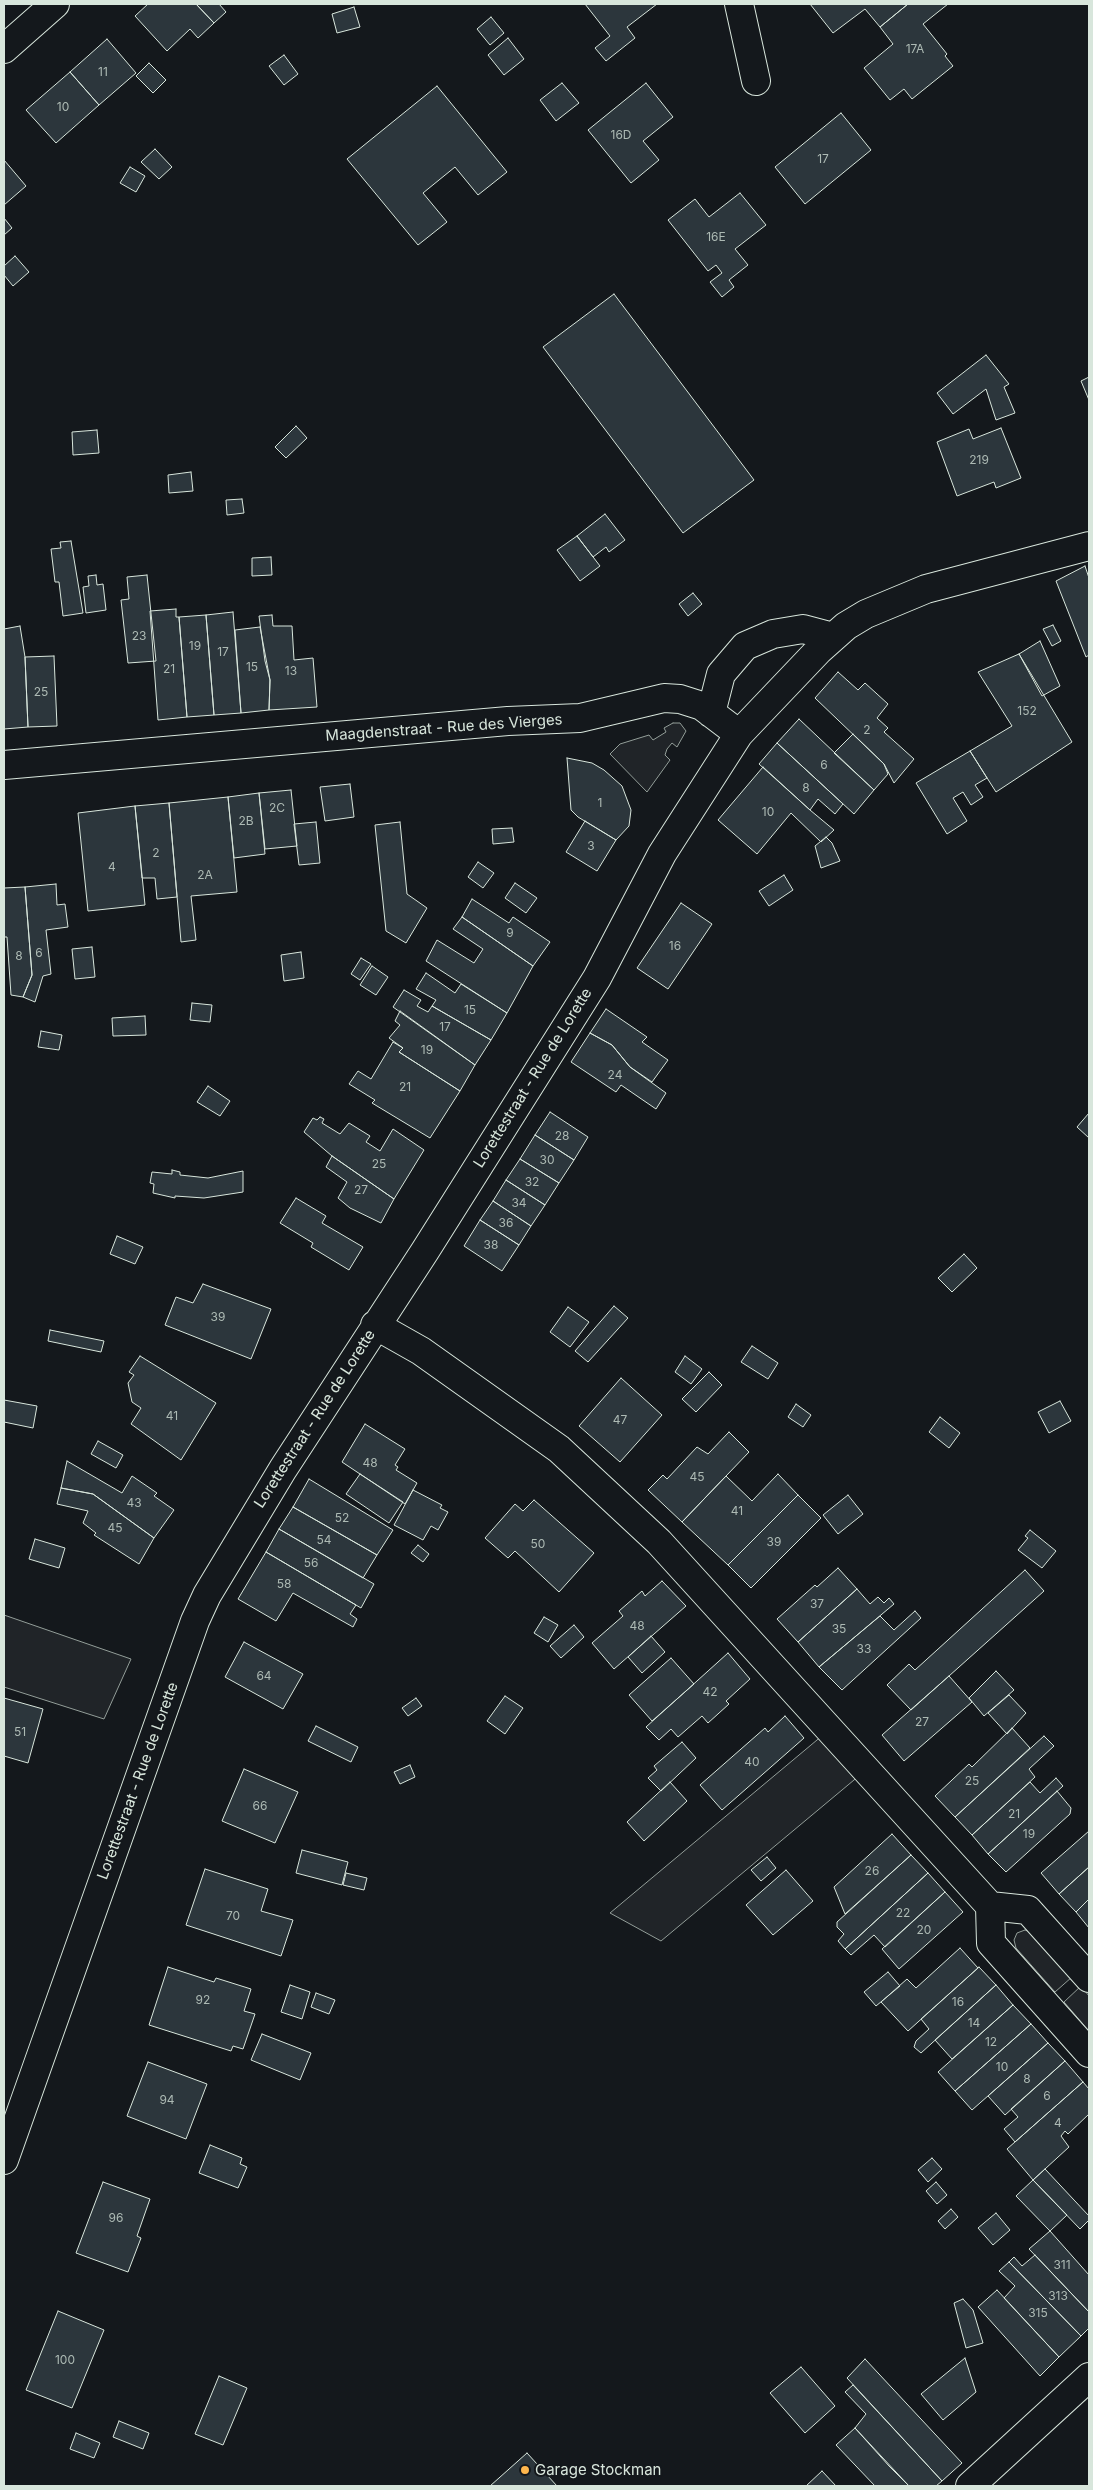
<!DOCTYPE html>
<html>
<head>
<meta charset="utf-8">
<style>
	body { margin:0 }
	#map { position:relative; width:1093px; height:2490px; overflow:hidden; background:#14181c; font-family:Inter,sans-serif }
	canvas { display:block }
	.frame { position:absolute; inset:0; border:5px solid #d8e6dc; pointer-events:none }
</style>
</head>
<body>
<div id="map">
<canvas width="1093" height="2490"></canvas>
<div class="frame"></div>
</div>
<script>
const g = document.querySelector('canvas').getContext('2d');
g.lineJoin = 'round';
function fill(path, color) {
  g.fillStyle = color;
  g.fill(path, 'evenodd');
}
function poly(rows) {
  const path = new Path2D();
  for (const r of rows) {
    path.moveTo(r[0], r[1]);
    for (let i = 2; i < r.length; i += 2) path.lineTo(r[i], r[i + 1]);
  }
  return path;
}
function trace(path, color, width, dash) {
  g.strokeStyle = color;
  g.lineWidth = width;
  g.lineCap = dash ? 'butt' : 'round';
  g.setLineDash(dash || []);
  g.stroke(path);
}
function drawText(font, color, halo, rows, align = 'center') {
  g.font = font + ' Inter,sans-serif';
  g.lineWidth = 4;
  g.setLineDash([]);
  g.textBaseline = 'middle';
  g.strokeStyle = halo;
  g.fillStyle = color;
  for (const [text, x, y, turn = 0] of rows) {
    g.save();
    g.translate(x, y);
    g.rotate((+turn || 0) * Math.PI / 180);
    g.textAlign = isNaN(turn) ? turn : align;
    if (halo) g.strokeText(text, 0, 0);
    g.fillText(text, 0, 0);
    g.restore();
  }
}
const green = poly([
	[673,723,680,723,686,731,677,747,672,743,667,749,665,755,670,760,647,792,610,754,620,744,649,735,653,740,666,732,664,728,673,723],
	[4,1615,131,1659,104,1719,4,1687,4,1615],
	[823,1735,860,1775,661,1941,610,1913,823,1735],
	[1025,1930,1033,1933,1072,1977,1055,1992,1016,1948,1014,1940,1017,1933,1025,1930],
	[1081,1986,1089,1996,1089,2031,1064,2002,1081,1986]
]);
const building = poly([
	[148,4,196,4,214,23,198,38,190,29,167,51,135,16,148,4],
	[196,4,219,4,226,12,214,23,196,4],
	[585,4,657,4,627,27,635,38,606,61,595,48,610,36,585,4],
	[810,4,908,4,880,27,865,9,833,33,810,4],
	[908,4,948,4,923,24,947,54,945,56,953,66,912,99,904,89,890,100,864,68,893,44,880,27,908,4],
	[354,7,360,27,337,33,332,14,354,7],
	[491,17,504,33,490,45,477,29,491,17],
	[508,38,524,59,504,75,488,55,508,38],
	[107,39,136,73,99,105,70,72,107,39],
	[284,55,298,74,284,85,269,66,284,55],
	[149,63,166,80,153,93,136,76,149,63],
	[70,72,99,105,56,143,26,110,70,72],
	[562,83,579,103,556,121,540,100,562,83],
	[646,83,673,117,643,141,659,160,631,183,588,130,646,83],
	[437,86,507,172,478,195,455,167,423,193,447,222,418,245,347,159,437,86],
	[841,113,871,150,805,204,775,167,841,113],
	[155,149,172,167,159,179,141,162,155,149],
	[4,160,26,186,4,205,4,160],
	[130,167,145,176,136,192,120,183,130,167],
	[740,193,766,225,735,249,748,265,729,280,734,287,722,297,710,282,722,273,716,265,708,271,668,220,695,199,709,217,740,193],
	[4,218,12,228,4,235,4,218],
	[15,256,29,272,13,286,4,275,4,266,15,256],
	[614,294,754,480,683,533,543,347,614,294],
	[986,355,1009,384,1004,387,1015,413,996,420,986,389,953,414,937,393,986,355],
	[1089,377,1089,400,1081,381,1089,377],
	[296,426,307,438,286,458,275,447,296,426],
	[1001,428,1021,478,996,488,994,482,957,496,937,442,969,429,973,439,1001,428],
	[97,430,99,453,73,455,72,432,97,430],
	[191,472,193,491,169,493,168,475,191,472],
	[242,499,244,513,227,515,226,500,242,499],
	[605,514,625,540,609,552,606,547,593,557,577,536,605,514],
	[577,536,600,566,580,581,557,550,577,536],
	[71,541,83,613,63,616,59,582,55,582,51,549,61,548,60,542,71,541],
	[271,557,272,575,252,576,252,558,271,557],
	[1085,566,1089,578,1089,655,1086,657,1056,581,1085,566],
	[96,575,97,585,103,584,106,610,86,613,83,587,89,586,88,576,96,575],
	[147,575,156,661,128,663,121,600,129,599,127,577,147,575],
	[693,593,702,604,688,616,679,604,693,593],
	[176,609,176,617,179,617,187,717,158,720,150,611,176,609],
	[233,612,241,713,214,715,206,615,233,612],
	[206,615,214,715,187,717,179,617,206,615],
	[272,615,273,626,292,626,294,660,313,658,317,707,269,710,270,680,265,661,259,616,272,615],
	[1053,625,1061,641,1052,646,1043,629,1053,625],
	[20,626,25,657,28,727,4,729,4,629,20,626],
	[260,627,270,680,269,710,241,713,235,630,260,627],
	[1040,641,1060,686,1042,696,1019,654,1040,641],
	[1019,654,1072,742,996,792,970,751,1012,726,978,672,1019,654],
	[54,656,57,726,28,727,25,657,54,656],
	[838,672,858,690,865,683,888,704,877,718,888,728,884,732,914,759,894,783,884,764,815,698,838,672],
	[799,719,874,790,854,814,777,743,799,719],
	[853,734,884,764,888,774,874,790,834,753,853,734],
	[777,743,843,804,835,814,818,799,810,810,759,764,777,743],
	[970,751,987,778,975,785,983,797,971,805,963,792,953,798,967,821,947,834,916,783,970,751],
	[567,758,592,763,604,770,622,786,631,810,629,826,616,840,578,817,571,810,567,758],
	[763,767,810,810,834,830,821,842,791,813,757,854,718,820,763,767],
	[350,784,354,817,325,821,320,787,350,784],
	[291,790,297,846,265,849,259,793,291,790],
	[259,793,265,854,234,858,228,797,259,793],
	[228,797,237,892,191,896,196,940,181,942,169,803,228,797],
	[169,803,177,897,157,899,155,878,142,878,135,806,169,803],
	[135,806,145,905,88,911,78,813,135,806],
	[585,821,616,840,597,871,566,852,585,821],
	[316,822,320,863,299,865,294,824,316,822],
	[400,822,407,894,427,908,406,943,386,931,375,825,400,822],
	[512,828,514,842,493,844,492,829,512,828],
	[826,837,832,843,840,861,821,868,815,846,826,837],
	[478,862,494,873,483,888,468,877,478,862],
	[784,875,793,890,769,906,759,891,784,875],
	[515,883,537,898,526,913,505,898,515,883],
	[56,884,57,905,65,904,68,927,46,930,51,974,43,976,35,1002,23,997,32,975,25,887,56,884],
	[25,887,32,975,23,997,11,995,7,937,4,937,4,888,25,887],
	[472,899,509,923,513,917,550,942,533,966,462,917,472,899],
	[681,903,712,924,668,989,637,968,681,903],
	[462,917,533,966,507,1013,426,961,437,940,474,963,483,949,453,929,462,917],
	[92,947,95,977,75,979,72,949,92,947],
	[301,952,304,978,284,981,281,955,301,952],
	[361,958,371,964,360,980,351,974,361,958],
	[372,966,388,977,376,995,360,985,372,966],
	[426,973,455,993,461,984,507,1013,491,1040,432,1006,436,1000,416,989,426,973],
	[404,990,421,1000,417,1006,428,1012,432,1006,491,1040,475,1065,393,1007,404,990],
	[192,1003,212,1005,210,1022,190,1020,192,1003],
	[606,1009,647,1037,642,1042,668,1060,652,1082,630,1067,612,1045,590,1033,606,1009],
	[400,1011,475,1065,460,1091,399,1052,403,1048,389,1038,400,1025,395,1021,400,1011],
	[145,1016,146,1035,113,1036,112,1018,145,1016],
	[41,1031,62,1035,59,1050,38,1047,41,1031],
	[590,1033,612,1045,630,1067,666,1093,656,1109,621,1085,616,1092,571,1062,590,1033],
	[393,1042,403,1048,399,1052,460,1091,430,1138,372,1103,375,1100,349,1084,358,1071,371,1079,393,1042],
	[208,1086,230,1101,220,1116,197,1102,208,1086],
	[550,1112,588,1137,574,1160,535,1135,550,1112],
	[1089,1113,1089,1138,1077,1127,1089,1113],
	[320,1117,324,1119,322,1123,340,1134,349,1123,370,1136,366,1142,380,1151,393,1129,424,1150,394,1199,332,1156,304,1132,313,1118,317,1120,320,1117],
	[535,1135,574,1160,559,1183,520,1159,535,1135],
	[332,1156,394,1199,381,1223,350,1208,338,1198,347,1182,326,1167,332,1156],
	[520,1159,559,1183,545,1205,506,1180,520,1159],
	[172,1170,180,1172,180,1175,208,1178,243,1171,243,1192,204,1198,175,1196,175,1198,153,1193,154,1184,150,1183,152,1172,172,1174,172,1170],
	[506,1180,545,1205,531,1226,493,1201,506,1180],
	[296,1198,326,1216,322,1223,363,1247,349,1270,311,1247,313,1243,280,1223,296,1198],
	[493,1201,531,1226,519,1245,480,1220,493,1201],
	[480,1220,519,1245,502,1271,464,1246,480,1220],
	[117,1236,143,1247,135,1264,110,1254,117,1236],
	[964,1254,977,1268,952,1292,938,1278,964,1254],
	[203,1284,271,1309,251,1359,165,1325,176,1297,193,1303,203,1284],
	[614,1306,628,1318,588,1362,575,1351,614,1306],
	[568,1307,589,1322,570,1347,550,1332,568,1307],
	[50,1330,104,1341,101,1352,48,1341,50,1330],
	[752,1346,778,1363,768,1379,741,1362,752,1346],
	[140,1356,216,1403,181,1460,131,1424,141,1408,132,1402,128,1383,134,1375,129,1372,140,1356],
	[685,1356,702,1369,691,1384,675,1372,685,1356],
	[709,1372,722,1385,696,1412,682,1399,709,1372],
	[621,1378,662,1415,620,1462,579,1426,621,1378],
	[4,1400,37,1406,33,1428,4,1422,4,1400],
	[1060,1401,1071,1421,1049,1433,1038,1412,1060,1401],
	[796,1404,811,1415,803,1427,788,1417,796,1404],
	[940,1417,960,1433,949,1448,929,1432,940,1417],
	[365,1424,405,1449,395,1465,398,1467,396,1470,417,1483,405,1504,342,1462,365,1424],
	[729,1432,749,1452,682,1522,648,1490,663,1475,667,1479,697,1447,708,1454,729,1432],
	[98,1441,123,1455,116,1468,91,1454,98,1441],
	[67,1461,122,1493,132,1476,157,1493,154,1496,174,1510,154,1538,93,1494,61,1488,67,1461],
	[360,1474,403,1502,389,1523,346,1494,360,1474],
	[778,1474,798,1495,728,1565,682,1522,726,1476,752,1501,778,1474],
	[309,1479,393,1530,377,1555,293,1507,309,1479],
	[61,1488,93,1494,154,1538,139,1564,94,1535,96,1533,83,1523,88,1511,57,1504,61,1488],
	[413,1490,442,1505,440,1508,448,1512,438,1530,431,1526,423,1540,394,1525,413,1490],
	[798,1495,821,1518,751,1588,728,1565,798,1495],
	[848,1495,863,1514,838,1534,823,1515,848,1495],
	[534,1500,594,1553,559,1592,515,1551,508,1558,485,1538,515,1504,523,1511,534,1500],
	[293,1507,377,1555,363,1578,279,1529,293,1507],
	[279,1529,374,1584,361,1608,266,1552,279,1529],
	[1030,1530,1056,1551,1042,1568,1018,1550,1028,1538,1025,1536,1030,1530],
	[35,1539,65,1548,59,1568,29,1559,35,1539],
	[418,1545,429,1554,423,1562,411,1553,418,1545],
	[266,1552,356,1605,350,1614,357,1619,353,1627,293,1593,276,1621,238,1599,266,1552],
	[838,1568,857,1589,798,1642,777,1619,815,1585,817,1587,838,1568],
	[1025,1570,1044,1591,911,1710,887,1685,909,1664,915,1670,1025,1570],
	[662,1581,686,1606,614,1669,592,1643,623,1616,619,1611,642,1591,645,1596,662,1581],
	[857,1589,870,1604,878,1597,884,1603,889,1598,894,1604,819,1667,798,1642,857,1589],
	[915,1611,921,1618,842,1690,819,1667,880,1616,894,1630,915,1611],
	[544,1617,558,1625,548,1642,534,1633,544,1617],
	[574,1625,584,1637,561,1658,550,1646,574,1625],
	[651,1636,665,1652,642,1673,628,1657,651,1636],
	[244,1642,303,1674,283,1709,225,1677,244,1642],
	[728,1653,750,1679,726,1701,729,1704,708,1723,702,1716,678,1737,671,1729,659,1740,646,1727,728,1653],
	[671,1658,694,1684,652,1721,629,1695,671,1658],
	[996,1671,1014,1690,984,1716,969,1698,996,1671],
	[949,1676,972,1702,904,1761,882,1735,949,1676],
	[1009,1695,1026,1713,1007,1734,988,1713,1009,1695],
	[505,1696,523,1708,505,1734,487,1721,505,1696],
	[4,1698,43,1709,28,1763,4,1756,4,1698],
	[416,1698,422,1706,408,1716,402,1708,416,1698],
	[785,1716,804,1738,722,1810,700,1785,765,1728,768,1732,785,1716],
	[316,1726,358,1747,351,1762,308,1741,316,1726],
	[1012,1728,1030,1748,955,1817,935,1796,969,1764,972,1767,1012,1728],
	[1044,1736,1054,1746,1029,1769,1035,1777,972,1835,955,1817,1044,1736],
	[682,1742,696,1758,661,1791,648,1778,657,1770,654,1766,682,1742],
	[410,1765,415,1777,400,1784,394,1772,410,1765],
	[244,1769,298,1792,275,1843,222,1821,244,1769],
	[1056,1778,1063,1786,988,1854,972,1835,1030,1782,1040,1793,1056,1778],
	[670,1782,687,1801,644,1841,627,1822,670,1782],
	[1057,1791,1071,1808,1070,1814,1006,1872,988,1854,1057,1791],
	[1089,1831,1089,1867,1059,1894,1041,1873,1089,1831],
	[892,1834,911,1855,845,1914,834,1887,892,1834],
	[302,1850,348,1862,342,1885,296,1873,302,1850],
	[911,1855,928,1873,845,1949,838,1941,844,1934,837,1927,837,1922,911,1855],
	[767,1857,776,1868,761,1881,751,1870,767,1857],
	[1089,1867,1089,1899,1076,1912,1059,1894,1089,1867],
	[205,1869,268,1889,261,1911,293,1920,281,1956,186,1925,205,1869],
	[786,1870,813,1901,773,1935,746,1905,786,1870],
	[346,1873,367,1878,364,1890,343,1885,346,1873],
	[928,1873,945,1892,885,1947,874,1935,851,1955,845,1949,928,1873],
	[945,1892,963,1912,899,1969,882,1949,945,1892],
	[1089,1899,1089,1928,1076,1912,1089,1899],
	[960,1948,978,1968,908,2031,881,2002,907,1979,916,1988,960,1948],
	[168,1967,214,1982,216,1978,251,1989,244,2011,255,2014,243,2049,233,2046,231,2051,149,2025,168,1967],
	[979,1967,996,1985,921,2053,914,2047,916,2041,929,2029,921,2019,979,1967],
	[888,1972,900,1986,876,2006,864,1992,888,1972],
	[290,1985,310,1992,302,2019,281,2012,290,1985],
	[996,1985,1013,2005,952,2059,935,2040,996,1985],
	[316,1993,335,2000,329,2014,311,2007,316,1993],
	[1013,2005,1031,2024,955,2091,938,2072,1013,2005],
	[1031,2024,1048,2043,972,2110,955,2091,1031,2024],
	[262,2034,311,2053,300,2080,251,2060,262,2034],
	[1048,2043,1065,2061,1005,2115,988,2096,1048,2043],
	[1065,2061,1083,2082,1015,2142,1004,2129,1018,2117,1011,2109,1065,2061],
	[148,2062,207,2084,186,2139,127,2116,148,2062],
	[1083,2082,1089,2089,1089,2114,1068,2134,1065,2131,1061,2136,1069,2147,1033,2180,1007,2149,1083,2082],
	[210,2145,242,2158,240,2164,247,2167,238,2188,199,2173,210,2145],
	[932,2158,942,2169,928,2182,918,2170,932,2158],
	[1045,2169,1089,2216,1089,2220,1080,2229,1033,2180,1045,2169],
	[1033,2180,1067,2215,1050,2231,1016,2196,1033,2180],
	[103,2182,150,2199,137,2236,141,2238,128,2272,76,2253,103,2182],
	[936,2182,947,2195,937,2204,926,2191,936,2182],
	[951,2209,958,2217,945,2229,938,2221,951,2209],
	[996,2213,1010,2230,993,2245,978,2228,996,2213],
	[1050,2231,1089,2275,1089,2312,1029,2249,1050,2231],
	[1035,2255,1089,2312,1089,2328,1081,2336,1009,2262,1014,2257,1022,2266,1035,2255],
	[1009,2262,1081,2336,1059,2357,1004,2298,1015,2286,999,2271,1009,2262],
	[997,2290,1059,2357,1040,2376,978,2307,997,2290],
	[963,2299,973,2310,983,2343,966,2348,954,2303,963,2299],
	[58,2311,104,2330,72,2408,26,2390,58,2311],
	[965,2358,976,2392,943,2420,921,2394,965,2358],
	[865,2359,962,2463,942,2481,847,2378,865,2359],
	[801,2367,835,2406,805,2433,770,2393,801,2367],
	[219,2376,247,2388,223,2445,195,2434,219,2376],
	[853,2385,942,2481,936,2486,909,2486,855,2428,866,2414,845,2392,853,2385],
	[119,2421,149,2433,143,2449,113,2437,119,2421],
	[855,2428,889,2466,909,2486,875,2486,836,2445,855,2428],
	[76,2433,100,2443,94,2458,70,2449,76,2433],
	[527,2453,557,2486,490,2486,527,2453],
	[822,2471,836,2486,806,2486,822,2471]
]);
const street = poly([
	[739,4,756,81],
	[4,49,55,4],
	[711,713,721,674,745,646,773,634,803,629,833,637],
	[4,765,508,721,580,718,664,698,680,699,702,706,739,734],
	[375,1325,421,1351,559,1449,659,1542,990,1906,991,1943,1089,2053],
	[990,1906,1028,1910,1089,1978],
	[4,2160,195,1621,207,1595,283,1469,425,1251,597,978,662,854,739,734,819,650,846,626,866,614,926,589,1089,546]
]);
const primary = poly([
	[970,2486,1089,2377]
]);
const markers = [
	[525,2470,5,"#ffb74d"]
];
const numberNames = [
	["17A",915,49],
	["11",103,72],
	["10",63,107],
	["16D",621,135],
	["17",823,159],
	["16E",716,237],
	["219",979,460],
	["23",139,636],
	["19",195,646],
	["17",223,652],
	["15",252,667],
	["21",169,669],
	["13",291,671],
	["25",41,692],
	["152",1027,711],
	["2",867,730],
	["6",824,765],
	["8",806,788],
	["1",600,803],
	["2C",277,808],
	["10",768,812],
	["2B",246,821],
	["3",591,846],
	["2",156,853],
	["4",112,867],
	["2A",205,875],
	["9",510,933],
	["16",675,946],
	["6",39,953],
	["8",19,956],
	["15",470,1010],
	["17",445,1027],
	["19",427,1050],
	["24",615,1075],
	["21",405,1087],
	["28",562,1136],
	["30",547,1160],
	["25",379,1164],
	["32",532,1182],
	["27",361,1190],
	["34",519,1203],
	["36",506,1223],
	["38",491,1245],
	["39",218,1317],
	["41",172,1416],
	["47",620,1420],
	["48",370,1463],
	["45",697,1477],
	["43",134,1503],
	["41",737,1511],
	["52",342,1518],
	["45",115,1528],
	["54",324,1540],
	["39",774,1542],
	["50",538,1544],
	["56",311,1563],
	["58",284,1584],
	["37",817,1604],
	["48",637,1626],
	["35",839,1629],
	["33",864,1649],
	["64",264,1676],
	["42",710,1692],
	["27",922,1722],
	["51",20,1732],
	["40",752,1762],
	["25",972,1781],
	["66",260,1806],
	["21",1014,1814],
	["19",1029,1834],
	["26",872,1871],
	["22",903,1913],
	["70",233,1916],
	["20",924,1930],
	["92",203,2000],
	["16",958,2002],
	["14",974,2023],
	["12",991,2042],
	["10",1002,2067],
	["8",1027,2079],
	["6",1047,2096],
	["94",167,2100],
	["4",1058,2123],
	["96",116,2218],
	["311",1062,2265],
	["313",1058,2296],
	["315",1038,2313],
	["100",65,2360]
];
const streetNames = [
	["Maagdenstraat - Rue des Vierges",444,728,-4],
	["Lorettestraat - Rue de Lorette",533,1078,-58],
	["Lorettestraat - Rue de Lorette",315,1419,-57],
	["Lorettestraat - Rue de Lorette",138,1781,-70]
];
const poiNames = [
	["Garage Stockman",535,2470]
];
fill(green, '#202428');
trace(green, '#939e99', 1);
fill(building, '#2c363c');
trace(building, '#d8e6dc', 1);
trace(street, '#d8e6dc', 30);
trace(primary, '#d8e6dc', 30);
trace(street, '#14181c', 28);
trace(primary, '#14181c', 28);
for (const [x, y, r, color] of markers) {
  const dot = new Path2D();
  dot.arc(x, y, r, 0, 2 * Math.PI);
  g.fillStyle = color;
  g.fill(dot);
  trace(dot, '#14181c', 2);
}
drawText('12px', '#adbab4', null, numberNames);
drawText('15px', '#d8e6dc', '#14181c', streetNames);
drawText('15px', '#d8e6dc', '#14181c', poiNames, 'left');
</script>
</body>
</html>
